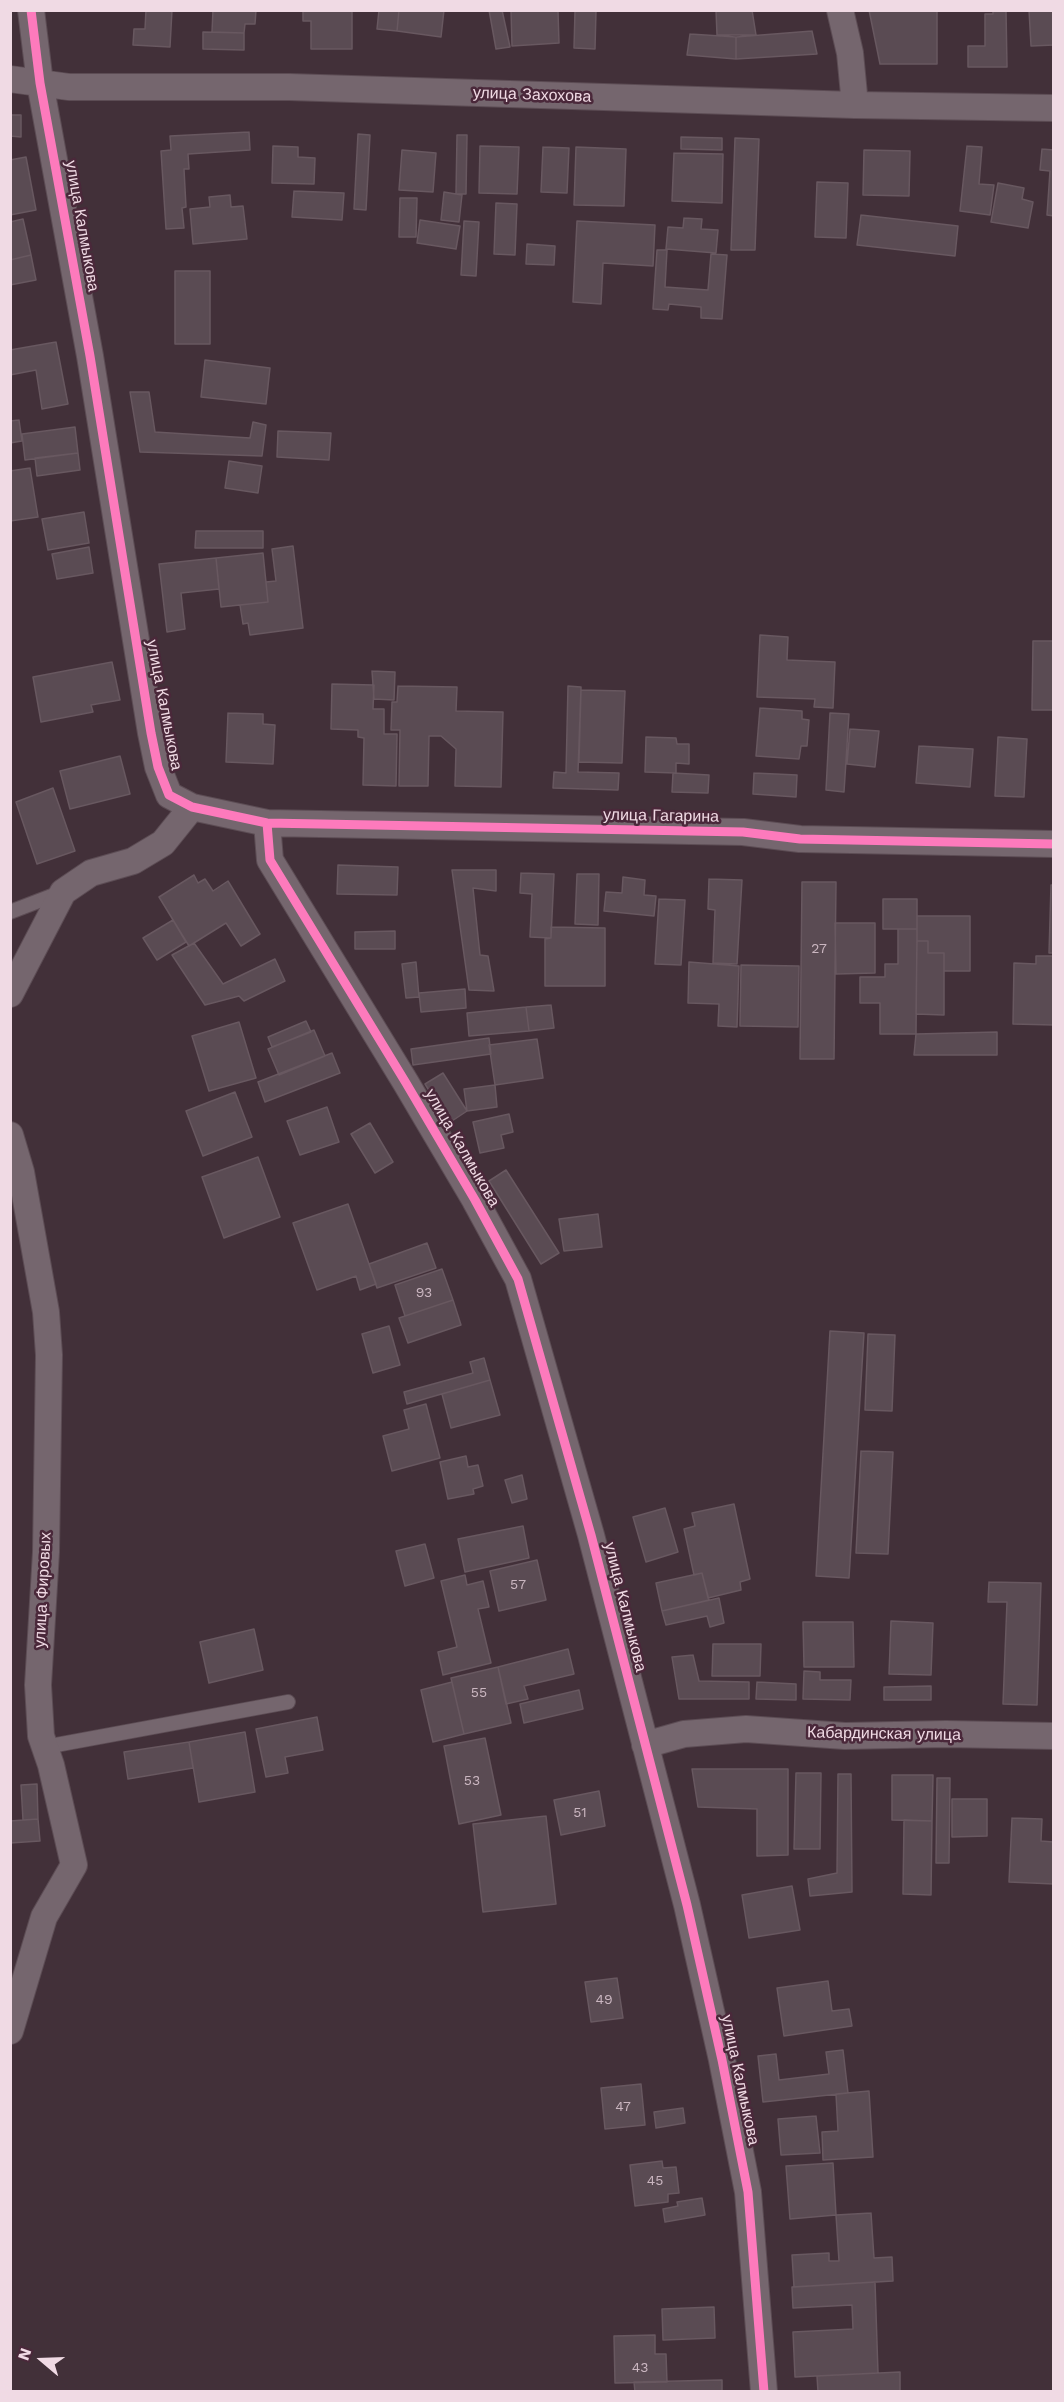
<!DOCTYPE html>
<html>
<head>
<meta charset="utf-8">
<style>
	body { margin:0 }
	#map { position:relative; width:1064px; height:2402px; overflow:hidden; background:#423039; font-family:"Work Sans",sans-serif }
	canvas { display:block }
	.frame { position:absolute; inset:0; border:12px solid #f0dae4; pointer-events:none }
	.north { position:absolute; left:12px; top:2330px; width:60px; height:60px; -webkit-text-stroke:4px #4a283a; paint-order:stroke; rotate:289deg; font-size:16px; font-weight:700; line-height:24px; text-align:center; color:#f0dae4 }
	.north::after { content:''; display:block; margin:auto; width:21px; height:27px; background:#f0dae4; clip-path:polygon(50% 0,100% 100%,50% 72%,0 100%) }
</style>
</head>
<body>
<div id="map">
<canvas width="1064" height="2402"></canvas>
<div class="frame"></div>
<div class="north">N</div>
</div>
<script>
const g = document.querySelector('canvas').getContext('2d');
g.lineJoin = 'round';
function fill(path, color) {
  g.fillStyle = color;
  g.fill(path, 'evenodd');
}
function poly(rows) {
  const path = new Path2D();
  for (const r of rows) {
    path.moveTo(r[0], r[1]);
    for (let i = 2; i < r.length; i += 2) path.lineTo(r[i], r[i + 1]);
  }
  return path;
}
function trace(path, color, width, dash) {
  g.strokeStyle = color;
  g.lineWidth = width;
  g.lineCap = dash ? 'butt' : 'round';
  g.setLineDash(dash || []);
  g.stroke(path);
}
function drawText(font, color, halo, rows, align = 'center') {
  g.font = font + ' "Work Sans",sans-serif';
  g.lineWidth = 5;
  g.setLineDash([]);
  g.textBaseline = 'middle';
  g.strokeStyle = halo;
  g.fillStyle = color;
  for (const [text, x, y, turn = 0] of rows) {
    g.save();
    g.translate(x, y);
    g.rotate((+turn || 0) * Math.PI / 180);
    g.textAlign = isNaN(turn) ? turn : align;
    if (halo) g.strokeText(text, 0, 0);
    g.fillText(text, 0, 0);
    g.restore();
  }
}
const building = poly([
	[146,10,172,10,170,47,133,45,134,29,145,29,146,10],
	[213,10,256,10,255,24,245,24,244,33,212,32,213,10],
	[303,10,352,10,352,49,311,49,311,21,303,21,303,10],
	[379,10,399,10,397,31,377,29,379,10],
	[399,10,444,10,441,37,397,31,399,10],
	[489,10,502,10,510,47,496,49,489,10],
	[511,10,558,11,559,43,512,46,511,10],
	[716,10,752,10,756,35,717,35,716,10],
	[869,10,937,10,937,64,880,64,869,10],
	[993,10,1006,10,1007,67,968,67,968,46,985,46,985,14,993,14,993,10],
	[1029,10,1054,10,1054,45,1031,46,1029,10],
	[575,11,596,11,595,49,574,48,575,11],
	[812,31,817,54,736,59,736,37,812,31],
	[203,32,244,33,244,50,203,49,203,32],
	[690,34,736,37,736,59,687,55,690,34],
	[10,115,21,115,21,137,10,136,10,115],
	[249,132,250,150,188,154,189,169,184,169,186,207,182,208,184,228,166,229,161,151,171,150,170,136,249,132],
	[358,134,370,135,366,210,354,209,358,134],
	[457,135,467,135,466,194,456,194,457,135],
	[681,137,722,138,722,150,681,149,681,137],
	[735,138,759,139,755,250,731,250,735,138],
	[273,146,298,147,298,157,315,158,314,184,272,183,273,146],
	[480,146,519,147,517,194,479,193,480,146],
	[967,146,982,147,979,184,994,185,990,215,960,211,967,146],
	[543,147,569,148,567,193,541,192,543,147],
	[576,147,626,149,624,206,574,205,576,147],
	[1042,149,1054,150,1054,216,1047,215,1050,171,1040,170,1042,149],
	[402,150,436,153,433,192,399,190,402,150],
	[864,150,910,151,909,196,863,195,864,150],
	[674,153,723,154,722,203,672,201,674,153],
	[26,157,36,210,10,215,10,160,26,157],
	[817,182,848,183,846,238,815,237,817,182],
	[998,183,1024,188,1022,199,1033,202,1028,228,991,222,998,183],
	[294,191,344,193,342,220,292,217,294,191],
	[444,192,462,195,459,222,441,220,444,192],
	[230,195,231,207,243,206,247,239,193,244,190,209,210,207,209,197,230,195],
	[400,198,417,198,416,237,399,237,400,198],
	[496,203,517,204,515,255,494,254,496,203],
	[861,215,958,226,955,256,857,245,861,215],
	[684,218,702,219,701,229,718,230,716,253,666,249,668,227,683,228,684,218],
	[23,219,31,255,10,260,10,222,23,219],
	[420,220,460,226,456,249,417,243,420,220],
	[464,221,479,222,476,276,461,275,464,221],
	[577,221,655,225,653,266,603,263,601,304,573,302,577,221],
	[527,244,555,246,554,265,526,264,527,244],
	[657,250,667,250,665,287,708,290,711,254,727,255,722,319,701,318,701,307,669,304,668,310,653,309,657,250],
	[31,255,36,280,10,285,10,260,31,255],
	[175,271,210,271,210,344,175,344,175,271],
	[56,342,68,404,42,409,36,370,10,375,10,350,56,342],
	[205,360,270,368,266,404,201,397,205,360],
	[130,392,149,392,155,432,250,438,253,422,266,425,262,456,140,452,130,392],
	[19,420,22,441,10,443,10,421,19,420],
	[75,427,78,453,25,460,22,434,75,427],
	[278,431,331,433,329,460,277,457,278,431],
	[78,453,80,470,37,476,35,458,78,453],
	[229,461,262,466,258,493,225,488,229,461],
	[30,468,38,517,10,521,10,471,30,468],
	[84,512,89,543,48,550,42,519,84,512],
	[196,531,263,531,263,548,195,548,196,531],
	[293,546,303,628,250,635,248,623,243,624,240,605,268,602,266,582,276,581,272,549,293,546],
	[89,547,93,573,57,579,52,554,89,547],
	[263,553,268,602,221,607,216,558,263,553],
	[216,558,219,589,181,593,185,629,167,632,159,564,216,558],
	[760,635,788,637,787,660,835,662,833,708,814,707,815,699,757,697,760,635],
	[1033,641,1054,641,1054,710,1032,710,1033,641],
	[112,662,120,700,91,705,93,712,41,722,33,677,112,662],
	[372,671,395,672,394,700,374,699,372,671],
	[332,684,374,685,373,709,384,709,384,734,397,734,396,786,363,785,364,738,358,737,358,730,331,729,332,684],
	[398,686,457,687,456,711,503,712,501,787,455,786,456,749,441,736,429,736,428,786,399,786,400,730,391,730,392,702,397,702,398,686],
	[568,686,581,687,578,772,619,773,618,790,553,788,554,772,566,773,568,686],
	[581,690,625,691,622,763,579,762,581,690],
	[760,708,802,711,802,719,809,720,807,746,801,746,799,759,756,756,760,708],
	[228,713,263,714,263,724,275,725,273,764,226,762,228,713],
	[830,713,849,714,844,792,826,790,830,713],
	[850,729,879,731,875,767,847,764,850,729],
	[646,737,676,738,677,744,689,744,689,764,676,763,676,773,645,772,646,737],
	[998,737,1027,739,1024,797,995,796,998,737],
	[919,746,973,749,970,787,916,783,919,746],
	[120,756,130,794,70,809,60,771,120,756],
	[673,773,709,775,708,793,672,792,673,773],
	[754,773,797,775,796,797,753,794,754,773],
	[53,788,75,851,37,864,16,802,53,788],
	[338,865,398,867,397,895,337,894,338,865],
	[452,870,496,870,496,891,473,888,480,955,488,956,494,991,469,990,452,870],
	[521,873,554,874,551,938,530,937,532,894,520,893,521,873],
	[577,874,599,874,598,925,575,924,577,874],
	[194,875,198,883,205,879,213,891,228,881,260,934,241,946,226,923,189,946,159,897,194,875],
	[623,877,645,880,644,895,656,896,654,916,604,911,606,892,622,893,623,877],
	[709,879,742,880,737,964,713,963,715,910,708,909,709,879],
	[802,882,836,882,834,1059,800,1059,802,882],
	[1051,885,1054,885,1054,953,1049,953,1051,885],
	[659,899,685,900,681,965,655,964,659,899],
	[883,899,917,899,917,929,883,929,883,899],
	[917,916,970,916,970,971,944,971,944,953,928,953,928,941,917,941,917,916],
	[173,920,186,942,157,960,143,938,173,920],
	[835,923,875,923,875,973,836,974,835,923],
	[551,927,605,928,605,986,545,986,545,939,551,938,551,927],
	[898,929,917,929,916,1034,880,1034,880,1003,860,1003,860,977,885,977,885,964,898,964,898,929],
	[395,931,395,949,355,949,355,932,395,931],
	[917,941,928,941,928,953,944,953,944,1015,916,1014,917,941],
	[194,943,223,984,275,959,285,981,244,1001,239,996,205,1005,172,955,194,943],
	[1036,956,1054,956,1054,1025,1013,1024,1014,963,1036,964,1036,956],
	[416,962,419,997,406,998,402,964,416,962],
	[689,962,739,966,737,1027,718,1026,719,1004,688,1003,689,962],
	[741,965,799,966,798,1027,740,1026,741,965],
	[465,989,466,1008,421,1012,419,993,465,989],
	[551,1005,554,1028,529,1031,526,1007,551,1005],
	[526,1007,529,1031,469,1036,467,1013,526,1007],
	[306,1021,311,1032,272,1047,268,1037,306,1021],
	[239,1022,256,1078,209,1091,192,1036,239,1022],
	[314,1030,325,1056,279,1075,268,1049,314,1030],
	[997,1032,997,1055,914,1055,916,1034,997,1032],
	[489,1038,491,1054,413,1065,411,1049,489,1038],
	[537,1039,543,1078,495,1085,489,1045,537,1039],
	[332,1053,340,1073,265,1102,258,1082,332,1053],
	[443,1073,467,1111,449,1123,425,1084,443,1073],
	[495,1085,497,1107,467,1111,464,1089,495,1085],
	[235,1092,252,1137,203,1156,186,1111,235,1092],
	[327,1107,339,1142,300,1155,287,1121,327,1107],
	[509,1114,513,1132,501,1135,504,1148,480,1153,473,1122,509,1114],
	[370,1123,393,1162,375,1173,351,1134,370,1123],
	[258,1157,280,1217,224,1238,202,1177,258,1157],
	[506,1170,559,1253,541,1264,489,1181,506,1170],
	[348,1204,376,1284,360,1290,356,1276,317,1290,293,1223,348,1204],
	[598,1214,602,1247,564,1251,559,1219,598,1214],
	[427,1243,436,1268,377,1288,369,1264,427,1243],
	[442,1269,453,1300,405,1316,395,1285,442,1269],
	[453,1300,461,1325,408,1343,399,1318,453,1300],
	[389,1326,400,1365,373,1373,362,1334,389,1326],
	[830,1331,864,1333,849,1578,816,1576,830,1331],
	[868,1334,895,1335,892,1411,865,1410,868,1334],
	[484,1358,490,1380,407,1404,404,1392,473,1373,470,1362,484,1358],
	[490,1380,500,1415,451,1428,442,1394,490,1380],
	[426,1404,440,1458,392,1471,383,1436,409,1429,404,1410,426,1404],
	[861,1451,893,1452,888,1554,856,1553,861,1451],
	[466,1456,468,1467,478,1465,483,1486,473,1489,474,1494,448,1499,440,1462,466,1456],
	[522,1475,527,1499,512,1503,505,1480,522,1475],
	[734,1504,750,1579,740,1582,741,1590,708,1598,702,1573,694,1575,684,1529,695,1526,692,1513,734,1504],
	[665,1508,678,1552,646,1562,633,1517,665,1508],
	[523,1526,529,1558,465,1572,458,1539,523,1526],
	[425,1544,434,1578,405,1586,396,1551,425,1544],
	[537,1560,546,1600,499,1611,490,1571,537,1560],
	[702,1573,709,1600,662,1611,656,1583,702,1573],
	[465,1575,467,1585,483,1581,489,1607,478,1609,491,1663,443,1675,438,1652,457,1647,441,1581,465,1575],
	[989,1582,1041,1583,1037,1705,1003,1704,1007,1602,988,1602,989,1582],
	[719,1598,724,1623,710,1627,707,1616,666,1625,662,1611,719,1598],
	[891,1621,933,1623,931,1675,889,1674,891,1621],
	[803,1622,853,1622,854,1667,804,1667,803,1622],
	[254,1629,263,1670,209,1683,200,1642,254,1629],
	[713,1644,761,1644,760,1676,712,1676,713,1644],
	[568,1649,574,1674,524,1686,528,1699,506,1704,498,1667,568,1649],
	[693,1655,699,1681,749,1682,749,1699,679,1699,672,1657,693,1655],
	[498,1667,511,1723,464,1734,451,1678,498,1667],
	[804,1671,820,1672,820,1680,851,1680,850,1700,803,1699,804,1671],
	[452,1682,464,1734,433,1742,421,1690,452,1682],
	[757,1682,796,1684,796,1700,756,1699,757,1682],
	[931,1686,931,1700,884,1700,884,1687,931,1686],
	[579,1690,583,1709,524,1723,520,1704,579,1690],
	[317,1717,323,1750,285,1757,288,1773,266,1777,256,1729,317,1717],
	[245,1732,255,1792,199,1802,189,1742,245,1732],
	[485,1738,501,1815,459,1824,444,1746,485,1738],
	[189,1742,193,1768,128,1779,124,1752,189,1742],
	[692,1769,788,1769,788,1855,757,1856,757,1809,698,1807,692,1769],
	[796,1773,821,1773,820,1849,794,1849,796,1773],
	[838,1774,851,1774,852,1892,810,1896,808,1879,837,1873,838,1774],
	[892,1775,933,1775,932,1821,892,1820,892,1775],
	[937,1778,950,1778,949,1863,936,1863,937,1778],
	[37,1784,38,1819,23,1820,21,1785,37,1784],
	[599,1791,605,1826,561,1835,554,1800,599,1791],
	[952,1799,987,1799,987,1836,952,1837,952,1799],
	[546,1816,556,1904,483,1912,473,1824,546,1816],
	[1012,1818,1042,1819,1041,1841,1054,1842,1054,1884,1009,1882,1012,1818],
	[38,1819,40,1841,10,1843,10,1821,38,1819],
	[904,1820,932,1821,931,1895,903,1894,904,1820],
	[792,1886,800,1930,749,1938,742,1895,792,1886],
	[617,1978,623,2018,591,2022,585,1982,617,1978],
	[828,1981,832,2011,849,2009,852,2026,784,2036,777,1988,828,1981],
	[843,2050,848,2093,763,2102,758,2056,776,2054,779,2080,829,2074,826,2052,843,2050],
	[641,2084,645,2125,605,2129,601,2088,641,2084],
	[869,2091,873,2157,823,2160,822,2132,838,2131,836,2094,869,2091],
	[683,2108,685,2123,656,2128,654,2112,683,2108],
	[816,2116,820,2153,781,2155,778,2119,816,2116],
	[662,2161,663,2168,676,2167,679,2193,668,2194,668,2202,635,2206,630,2165,662,2161],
	[833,2163,836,2215,790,2219,786,2166,833,2163],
	[702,2198,705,2215,665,2222,663,2209,678,2206,677,2202,702,2198],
	[871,2213,874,2258,892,2257,893,2281,794,2287,792,2255,829,2253,829,2261,839,2261,836,2215,871,2213],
	[875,2282,878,2373,795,2377,793,2332,853,2329,852,2305,793,2308,792,2287,875,2282],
	[714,2307,715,2338,663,2340,662,2309,714,2307],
	[655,2335,655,2354,666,2354,667,2382,615,2383,614,2336,655,2335],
	[900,2372,900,2392,818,2392,817,2376,900,2372],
	[722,2380,722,2392,635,2392,634,2382,722,2380]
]);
const lane = poly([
	[10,912,62,892],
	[45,1747,288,1702]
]);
const street = poly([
	[31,10,40,83,90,356,151,733,158,767,169,795,192,807,267,823,743,832,800,839,1054,844],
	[840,10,850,53,855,105],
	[10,79,69,87,289,87,855,105,1054,108],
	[267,823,270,860,406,1083,475,1200,518,1279,591,1535,687,1905,722,2060,748,2192,764,2392],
	[10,994,63,892,91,873,133,861,163,843,192,807],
	[10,1135,21,1172,46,1312,49,1355,46,1552,38,1685,41,1736,51,1765,74,1865,44,1917,10,2031],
	[645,1745,684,1734,746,1729,845,1736,946,1734,1054,1736]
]);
const cycleway = poly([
	[31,10,40,83,90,356,151,733,158,767,169,795,192,807,267,823,743,832,800,839,1054,844],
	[267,823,270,860,406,1083,475,1200,518,1279,591,1535,687,1905,722,2060,748,2192,764,2392]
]);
const numberNames = [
	["27",819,949],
	["93",424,1293],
	["57",518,1585],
	["55",479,1693],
	["53",472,1781],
	["51",580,1813],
	["49",604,2000],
	["47",623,2107],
	["45",655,2181],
	["43",640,2368]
];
const streetNames = [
	["улица Захохова",532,95,2],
	["улица Калмыкова",82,226,80],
	["улица Калмыкова",164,705,79],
	["улица Гагарина",661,816,1],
	["улица Калмыкова",462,1148,60],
	["улица Фировых",43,1590,-87],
	["улица Калмыкова",625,1607,76],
	["Кабардинская улица",884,1734,1],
	["улица Калмыкова",740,2080,78]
];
fill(building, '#5a4b53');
trace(building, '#685860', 1.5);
trace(lane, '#5c4c54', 16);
trace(street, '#5c4c54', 28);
trace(lane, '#75666e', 14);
trace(street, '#75666e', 26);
trace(cycleway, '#fd7abc', 9);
drawText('14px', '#cab6c0', null, numberNames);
drawText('16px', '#f0dae4', '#4a283a', streetNames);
</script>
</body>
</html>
